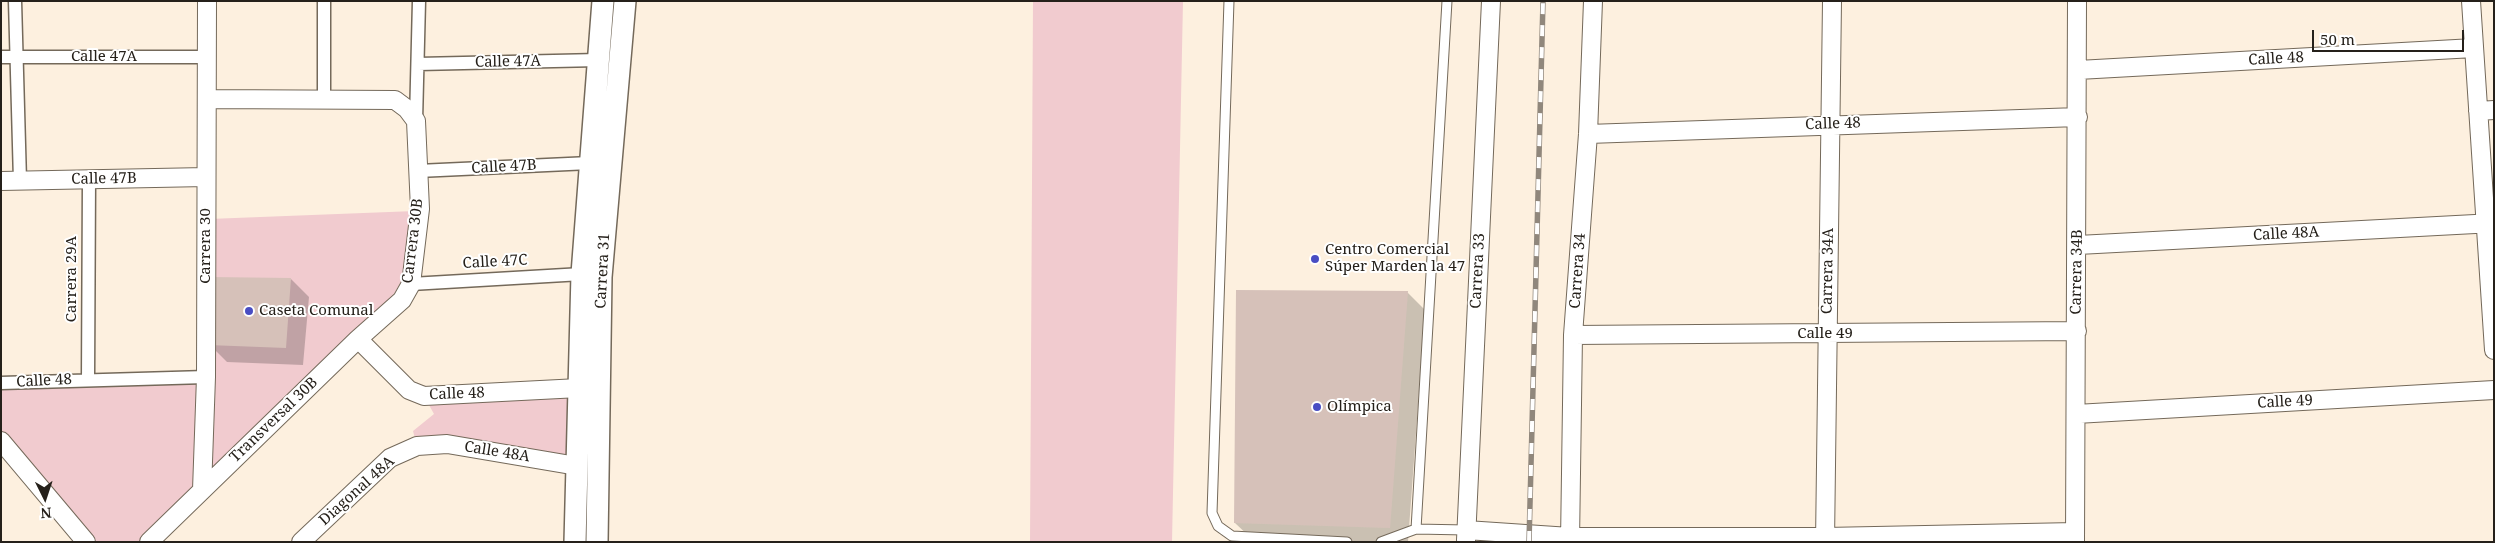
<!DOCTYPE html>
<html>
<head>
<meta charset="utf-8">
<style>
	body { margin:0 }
	#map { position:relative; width:2495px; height:543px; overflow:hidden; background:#fdf0df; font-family:"Noto Serif",serif }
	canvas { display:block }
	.frame { position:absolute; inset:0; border:2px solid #25201a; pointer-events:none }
	.north { position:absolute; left:20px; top:473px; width:50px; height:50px; -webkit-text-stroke:4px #fff; paint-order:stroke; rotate:176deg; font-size:14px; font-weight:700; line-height:20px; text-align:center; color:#25201a }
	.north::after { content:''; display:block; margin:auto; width:18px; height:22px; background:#25201a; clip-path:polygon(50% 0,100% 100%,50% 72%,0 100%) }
	.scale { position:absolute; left:2312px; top:30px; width:152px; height:22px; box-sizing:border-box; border:2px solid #25201a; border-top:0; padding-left:6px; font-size:15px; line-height:18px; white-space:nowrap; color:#25201a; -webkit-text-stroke:4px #fff; paint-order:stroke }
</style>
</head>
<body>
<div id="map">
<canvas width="2495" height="543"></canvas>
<div class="frame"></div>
<div class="north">N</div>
<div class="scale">50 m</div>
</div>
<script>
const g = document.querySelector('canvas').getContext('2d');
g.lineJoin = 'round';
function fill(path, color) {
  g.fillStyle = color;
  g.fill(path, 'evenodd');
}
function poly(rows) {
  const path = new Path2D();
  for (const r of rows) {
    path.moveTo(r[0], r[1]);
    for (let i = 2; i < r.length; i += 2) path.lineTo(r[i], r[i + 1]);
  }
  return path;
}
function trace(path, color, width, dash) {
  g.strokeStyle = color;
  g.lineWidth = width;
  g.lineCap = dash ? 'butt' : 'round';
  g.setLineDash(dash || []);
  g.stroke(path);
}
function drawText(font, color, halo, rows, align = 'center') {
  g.font = font + ' "Noto Serif",serif';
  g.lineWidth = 4;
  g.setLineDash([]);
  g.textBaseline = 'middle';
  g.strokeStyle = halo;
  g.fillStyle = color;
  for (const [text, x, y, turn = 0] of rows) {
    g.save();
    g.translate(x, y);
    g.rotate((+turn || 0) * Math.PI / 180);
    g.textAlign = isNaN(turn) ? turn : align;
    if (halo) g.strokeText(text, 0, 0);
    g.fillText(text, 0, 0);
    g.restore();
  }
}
const green = poly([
	[1033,1,1183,1,1172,542,1030,542],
	[415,211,406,273,382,315,205,485,209,219],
	[203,379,201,489,145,542,90,542,1,437,1,387],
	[579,388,577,466,417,446,413,431,434,414,424,396]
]);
const shadow = poly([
	[291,279,309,297,303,365,227,362,209,344],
	[1407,292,1425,310,1408,542,1253,540,1235,523]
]);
const building = poly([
	[209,277,291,278,286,348,208,345],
	[1236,290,1408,291,1390,528,1234,523]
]);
const service = poly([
	[1229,1,1212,513,1218,526,1232,536,1347,542],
	[1416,529,1466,530],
	[1381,542,1416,529,1447,1]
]);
const pedestrian = poly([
	[15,1,20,181],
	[324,1,324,99],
	[1,57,207,57],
	[418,64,599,60],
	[416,121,419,1],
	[418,171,590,163],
	[411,284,582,274],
	[88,379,89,180],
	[1,383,206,377]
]);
const minor = poly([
	[2471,1,2494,350],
	[2078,70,2474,48],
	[2478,111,2494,110],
	[1588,134,2078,117],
	[1,181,206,177],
	[2078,245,2494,223],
	[1573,335,2077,331],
	[358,339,409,390,424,396,579,388],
	[2076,414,2494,390],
	[1,441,86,542],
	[202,490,206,377,207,1],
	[1466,530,1570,537,1825,537,2075,532],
	[1466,540,1491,1],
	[149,542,358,339,402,300,411,284,420,209,416,121,407,109,395,100,207,99],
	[301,542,390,458,417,446,447,444,577,466],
	[1570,542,1573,335,1588,134,1593,1],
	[1825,542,1832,1],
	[2075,542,2077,1]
]);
const tertiary = poly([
	[575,542,582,274,603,1],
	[597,542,601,277,625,1]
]);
const rail = poly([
	[1529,542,1543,1]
]);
const markers = [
	[1315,259,5,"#494dc3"],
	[249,311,5,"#494dc3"],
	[1317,407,5,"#494dc3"]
];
const streetNames = [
	["Calle 47A",104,57],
	["Calle 48",2276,59,-3],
	["Calle 47A",508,62,-1],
	["Calle 48",1833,124,-2],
	["Calle 47B",504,167,-3],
	["Calle 47B",104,179,-1],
	["Calle 48A",2286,234,-3],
	["Carrera 30B",413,241,-83],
	["Carrera 30",206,246,-90],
	["Calle 47C",495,262,-3],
	["Carrera 31",603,271,-87],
	["Carrera 33",1478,271,-87],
	["Carrera 34",1578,271,-86],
	["Carrera 34A",1828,271,-89],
	["Carrera 34B",2077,272,-89],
	["Carrera 29A",72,279,-90],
	["Calle 49",1825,334],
	["Calle 48",44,381,-3],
	["Calle 48",457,394,-2],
	["Calle 49",2285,402,-3],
	["Transversal 30B",274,420,-44],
	["Calle 48A",497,452,9],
	["Diagonal 48A",357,491,-42]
];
const poiNames = [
	["Centro Comercial",1325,250],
	["Súper Marden la 47",1325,267],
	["Caseta Comunal",259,311],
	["Olímpica",1327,407]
];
fill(green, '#f1cbcf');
fill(shadow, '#0003');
fill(building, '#d6c1b9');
trace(service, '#74695a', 11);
trace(pedestrian, '#74695a', 15);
trace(minor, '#74695a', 20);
trace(tertiary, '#74695a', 24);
trace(service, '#fff', 9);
trace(pedestrian, '#fff', 12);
trace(minor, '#fff', 18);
trace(tertiary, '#fff', 21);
trace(rail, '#90877c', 5.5);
trace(rail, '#fff', 4, [11]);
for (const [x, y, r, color] of markers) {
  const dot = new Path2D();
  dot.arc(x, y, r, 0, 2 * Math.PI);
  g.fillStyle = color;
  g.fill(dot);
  trace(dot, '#fff', 2);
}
drawText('15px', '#25201a', '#fff', streetNames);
drawText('15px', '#25201a', '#fff', poiNames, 'left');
</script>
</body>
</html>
